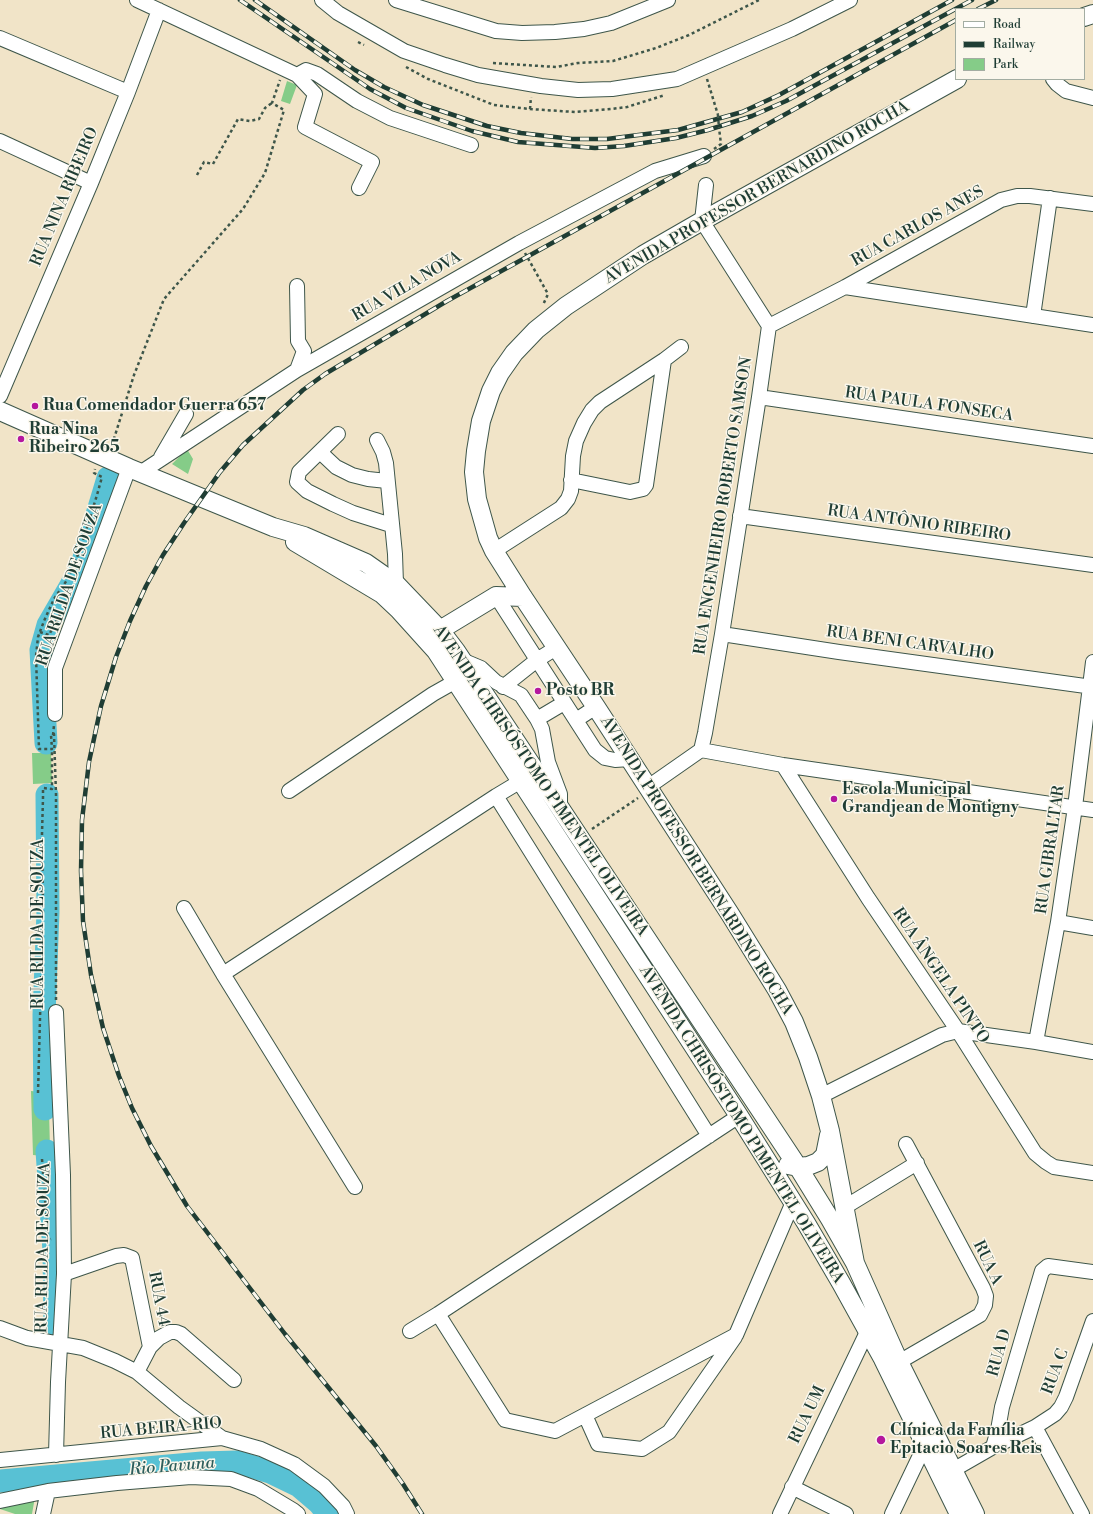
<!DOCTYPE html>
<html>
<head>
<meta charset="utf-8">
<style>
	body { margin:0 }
	#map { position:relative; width:1093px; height:1514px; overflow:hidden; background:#f1e4c8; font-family:"Libre Bodoni",serif }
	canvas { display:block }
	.legend { position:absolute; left:955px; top:8px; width:130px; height:72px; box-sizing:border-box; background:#fbf7ec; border:1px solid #a3ada2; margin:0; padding:5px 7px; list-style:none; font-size:12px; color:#1f3d34 }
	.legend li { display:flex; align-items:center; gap:8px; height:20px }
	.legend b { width:20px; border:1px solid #a3ada2 }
</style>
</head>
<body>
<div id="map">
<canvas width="1093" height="1514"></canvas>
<ul class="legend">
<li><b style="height:5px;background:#fff"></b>Road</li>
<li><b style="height:5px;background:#1f3d34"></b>Railway</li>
<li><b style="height:11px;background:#85cc88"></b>Park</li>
</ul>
</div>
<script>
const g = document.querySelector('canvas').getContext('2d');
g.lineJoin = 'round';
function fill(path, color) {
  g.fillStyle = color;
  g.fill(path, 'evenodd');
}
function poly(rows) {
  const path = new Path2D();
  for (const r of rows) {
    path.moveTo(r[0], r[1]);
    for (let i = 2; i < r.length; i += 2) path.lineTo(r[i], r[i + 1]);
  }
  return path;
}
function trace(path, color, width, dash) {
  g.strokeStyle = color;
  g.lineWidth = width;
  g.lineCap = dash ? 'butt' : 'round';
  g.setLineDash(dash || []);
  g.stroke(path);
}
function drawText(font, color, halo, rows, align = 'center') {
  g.font = font + ' "Libre Bodoni",serif';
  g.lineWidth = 3;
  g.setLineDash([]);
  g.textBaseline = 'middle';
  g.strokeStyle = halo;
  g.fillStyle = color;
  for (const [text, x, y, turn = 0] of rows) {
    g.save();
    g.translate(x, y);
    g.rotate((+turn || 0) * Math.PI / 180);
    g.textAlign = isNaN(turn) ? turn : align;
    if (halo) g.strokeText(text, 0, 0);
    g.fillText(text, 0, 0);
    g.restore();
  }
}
const green = poly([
	[287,81,297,85,290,104,281,101],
	[187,449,193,459,188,474,172,464],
	[32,753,51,753,52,783,33,784],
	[31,1091,41,1092,42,1111,49,1110,50,1149,43,1149,43,1156,33,1155],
	[35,1497,32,1514,15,1514,0,1509,0,1505]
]);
const river = poly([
	[46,743,41,650,48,625,81,568,108,478],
	[45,1109,44,1015,48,912,47,795],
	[47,1151,54,1251,55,1324],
	[0,1481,202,1463,237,1462,270,1472,299,1486,319,1503,328,1514]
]);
const path = poly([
	[358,42,364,45],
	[493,63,556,67,578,63,613,61,656,48,689,35,759,0],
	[406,67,428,79,494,105,530,109,575,112,611,109,627,107,665,95],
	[707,79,718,115],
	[530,109,531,97],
	[714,149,721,144,719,128],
	[197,175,204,162,213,164,238,119,250,121,259,119,265,108,272,103],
	[525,253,548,294,543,305],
	[112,445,134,375,164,299,243,209,265,173,284,110,272,103,280,80],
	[40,632,49,635,60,614],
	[53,735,54,725],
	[592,829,638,798],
	[56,1000,56,794,54,734,51,735,52,749,39,749,36,656,38,637,44,621,54,599,67,580,80,550,97,495,102,477,94,473,95,469],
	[38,1093,43,907,42,834,43,798,43,788,52,789,52,749],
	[42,1159,48,1240,51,1239]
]);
const minor = poly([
	[137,0,297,75,315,94,305,127,372,162,359,188],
	[322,0,338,13,404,51,445,65,478,75,541,86,578,90,612,89,677,79,792,29,850,0],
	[396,0,496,31,522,33,555,32,584,29,611,23,668,0],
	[0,38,128,92],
	[297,75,306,70,317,74,357,101,390,118,471,145],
	[1053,79,1057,84,1066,91,1093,98],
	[0,141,91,183],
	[845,287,1093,325],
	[1033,316,1050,198],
	[769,326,845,287,1001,200,1017,196,1030,196,1093,204],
	[297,370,304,351,298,341,297,286],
	[0,396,91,183,128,92,159,10],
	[759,397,1093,446],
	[338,434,299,472,297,482,307,491,333,504,353,513,391,525],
	[377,440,383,452,386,463,395,554,396,584],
	[320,452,336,467,352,475,368,479,387,481],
	[161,457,186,414],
	[140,473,297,370,519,243,655,171,704,156],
	[571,480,630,492,643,489,646,485,664,360],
	[740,516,1093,565],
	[494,551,561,508,568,499,571,491,573,456,576,441,584,423,592,410,600,402,664,360,681,347],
	[496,596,595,750,605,758,615,760,630,759],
	[722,634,839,652,1093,687],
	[462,660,481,668,496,682,521,695,537,719,542,729,548,762,560,794,560,808],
	[503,687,537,660,556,648],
	[55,714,55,668,129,468],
	[537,719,564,703],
	[576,720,596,707],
	[701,750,783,765,1093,810],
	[783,765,868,898,958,1031,1035,1153,1046,1162,1054,1167,1093,1173],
	[521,781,496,796,709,1136],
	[648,787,701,750,705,733,722,634,759,397,769,326,702,221,706,185],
	[289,791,433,694,456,681],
	[184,908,223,974],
	[1058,922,1093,928],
	[1036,1042,1058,922,1075,807,1093,662],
	[821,1096,942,1035,958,1031,1036,1042,1093,1052],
	[355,1187,223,974,496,796],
	[845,1207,917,1163],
	[64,1274,116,1256,124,1255,132,1258,150,1347],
	[438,1314,505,1420,555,1431,736,1335,793,1202],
	[0,1328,27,1338,83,1348,115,1361,137,1372,179,1407,222,1438],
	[410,1331,438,1314,739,1116],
	[899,1362,980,1315,985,1305,986,1296,983,1288,906,1144],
	[137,1372,150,1347,159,1338,170,1332,176,1332,181,1334,234,1380],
	[585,1415,598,1444,642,1449,669,1432,735,1337],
	[1035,1427,1082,1514],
	[993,1447,998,1430,1002,1407,1042,1271,1048,1266,1093,1272],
	[56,1455,58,1382,64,1274,63,1175,56,1012],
	[0,1460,222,1438,261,1449,294,1464,324,1486,343,1506,347,1514],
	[953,1470,993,1447,1035,1427,1055,1414,1061,1407,1066,1397,1093,1321],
	[792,1487,846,1514],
	[0,1501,48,1491,117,1483,191,1477,231,1479,258,1489,293,1510,298,1514],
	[43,1514,48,1491],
	[780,1514,868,1330],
	[892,1514,925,1445]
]);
const major = poly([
	[1084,17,1093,14],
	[0,411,129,468,273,527,304,536,366,563,396,584,440,630,456,651,798,1167,830,1219,855,1263,899,1362,975,1514],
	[295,542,382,594,399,610,436,651,739,1116,806,1223,841,1283,883,1359,959,1514],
	[436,640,440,630,496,596,523,597],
	[788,1165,798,1167,808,1166,818,1162,825,1155,829,1135],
	[855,1263,830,1131,821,1096,808,1057,794,1022,777,990,730,914,596,707,523,597,494,551,488,538,477,499,474,472,476,451,481,421,491,391,500,373,514,353,536,330,566,306,643,255,702,221,957,79]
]);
const rail = poly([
	[240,0,370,89,406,108,472,131,518,142,595,148,624,146,676,138,708,130,752,116,786,101,972,0],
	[255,0,355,70,384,87,423,105,487,126,521,133,572,139,607,139,678,130,742,112,779,95,952,0],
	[978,9,996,0],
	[422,1514,403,1484,376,1446,285,1334,187,1206,151,1146,132,1108,119,1076,103,1028,91,975,83,921,81,871,82,820,89,762,101,706,116,657,130,621,146,586,163,555,184,523,220,472,243,445,303,390,325,374,447,301,956,20]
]);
const pathBridge = poly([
	[718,115,719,128]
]);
const markers = [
	[35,406,4,"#b5179e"],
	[21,439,4,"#b5179e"],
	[538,691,4,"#b5179e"],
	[834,799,4,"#b5179e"],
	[881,1440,5,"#b5179e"]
];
const streetNames = [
	["AVENIDA PROFESSOR BERNARDINO ROCHA",757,193,-30],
	["RUA NINA RIBEIRO",65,197,-67],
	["RUA CARLOS ANES",918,227,-29],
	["RUA VILA NOVA",407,287,-30],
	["RUA PAULA FONSECA",929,405,8],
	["RUA ENGENHEIRO ROBERTO SAMSON",724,506,-81],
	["RUA ANTÔNIO RIBEIRO",919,524,8],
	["RUA RILDA DE SOUZA",70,585,-71],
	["RUA BENI CARVALHO",910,644,8],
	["AVENIDA CHRISÓSTOMO PIMENTEL OLIVEIRA",540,781,56],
	["RUA GIBRALTAR",1051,850,-82],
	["AVENIDA PROFESSOR BERNARDINO ROCHA",696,866,58],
	["RUA RILDA DE SOUZA",39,924,-90],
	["RUA ÂNGELA PINTO",940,976,56],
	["AVENIDA CHRISÓSTOMO PIMENTEL OLIVEIRA",741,1125,58],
	["RUA RILDA DE SOUZA",44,1248,-89],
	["RUA A",987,1263,64],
	["RUA 44",158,1299,79],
	["RUA D",1000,1353,-74],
	["RUA C",1056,1372,-69],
	["RUA UM",808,1415,-64],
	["RUA BEIRA-RIO",161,1429,-5]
];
const poiNames = [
	["Rua Comendador Guerra 657",43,406],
	["Rua Nina",29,430],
	["Ribeiro 265",29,448],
	["Posto BR",546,691],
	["Escola Municipal",842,790],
	["Grandjean de Montigny",842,808],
	["Clínica da Família",890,1431],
	["Epitacio Soares Reis",890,1449]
];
const waterNames = [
	["Rio Pavuna",172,1467,-5]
];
fill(green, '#85cc88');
trace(river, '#58c1d4', 23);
trace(minor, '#3e564a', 16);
trace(major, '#3e564a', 20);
trace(path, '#3e564a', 2.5, [3, 3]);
trace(minor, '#fff', 14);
trace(major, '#fff', 18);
trace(rail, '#1f3d34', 4.5);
trace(rail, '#fbf7ec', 3, [9]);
trace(pathBridge, '#3e564a', 2.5, [3, 3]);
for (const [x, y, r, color] of markers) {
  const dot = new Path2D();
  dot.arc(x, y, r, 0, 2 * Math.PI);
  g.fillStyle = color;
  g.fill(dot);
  trace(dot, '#fbf7ec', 1.5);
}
drawText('16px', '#1f3d34', '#fbf7ec', streetNames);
drawText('bold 16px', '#1f3d34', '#fbf7ec', poiNames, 'left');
drawText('italic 17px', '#2d5e5c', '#fbf7ec', waterNames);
</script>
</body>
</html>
